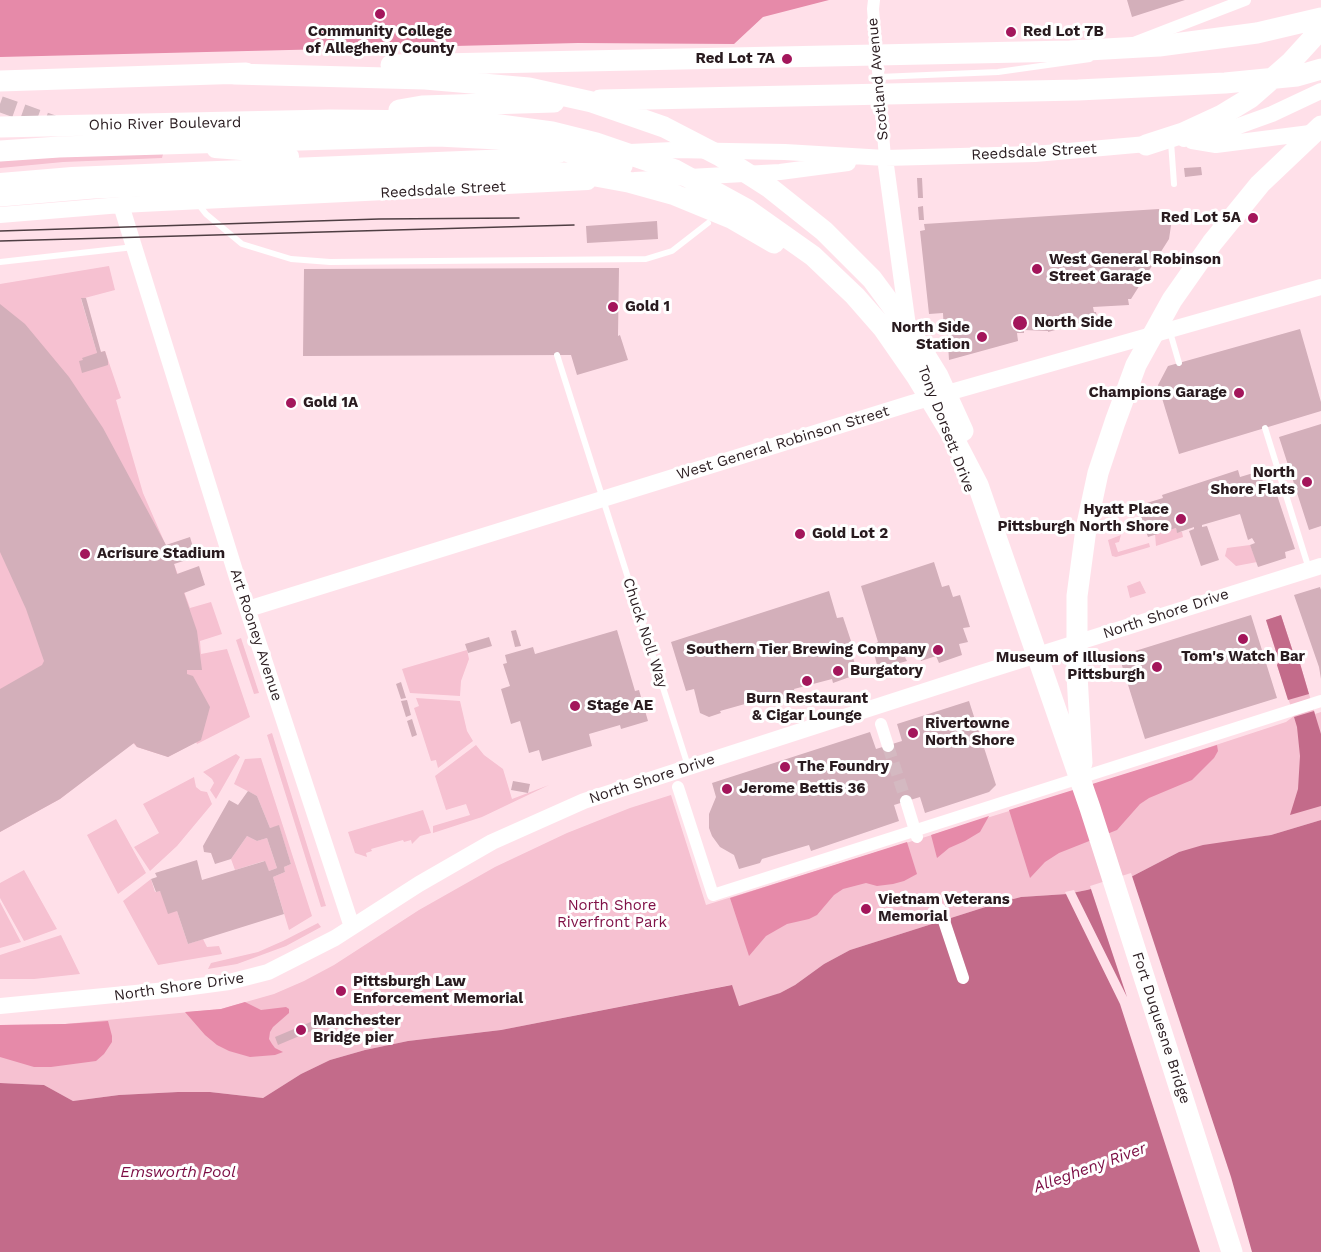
<!DOCTYPE html>
<html>
<head>
<meta charset="utf-8">
<style>
	body { margin:0 }
	canvas { display:block; background:#ffe0e9 }
</style>
</head>
<body>
<canvas width="1321" height="1252"></canvas>
<script>
const g = document.querySelector('canvas').getContext('2d');
g.lineJoin = 'round';
function fill(path, color) {
  g.fillStyle = color;
  g.fill(path, 'evenodd');
}
function poly(rows) {
  const path = new Path2D();
  for (const r of rows) {
    path.moveTo(r[0], r[1]);
    for (let i = 2; i < r.length; i += 2) path.lineTo(r[i], r[i + 1]);
  }
  return path;
}
function trace(path, color, width, dash) {
  g.strokeStyle = color;
  g.lineWidth = width;
  g.lineCap = dash ? 'butt' : 'round';
  g.setLineDash(dash || []);
  g.stroke(path);
}
function drawText(font, color, halo, rows, align = 'center') {
  g.font = font + ' "Work Sans",sans-serif';
  g.lineWidth = 6;
  g.setLineDash([]);
  g.textBaseline = 'middle';
  g.strokeStyle = halo;
  g.fillStyle = color;
  for (const [text, x, y, turn = 0] of rows) {
    g.save();
    g.translate(x, y);
    g.rotate((+turn || 0) * Math.PI / 180);
    g.textAlign = isNaN(turn) ? turn : align;
    if (halo) g.strokeText(text, 0, 0);
    g.fillText(text, 0, 0);
    g.restore();
  }
}
const green = poly([
	[164,150,162,158,63,162,0,168,0,159],
	[109,266,115,290,81,299,97,353,105,351,121,398,116,400,143,493,174,564,190,608,211,602,222,634,200,641,201,654,227,649,250,717,197,744,196,742,168,757,137,747,133,743,60,799,0,832,0,284],
	[1176,528,1177,532,1182,532,1183,537,1156,546,1155,534],
	[1121,535,1119,542,1115,543,1118,552,1149,543,1150,547,1116,557,1112,556,1108,540],
	[1250,545,1257,562,1236,566,1225,556,1227,548],
	[1140,581,1146,593,1130,598,1127,586],
	[1281,615,1295,658,1299,660,1315,714,1321,712,1321,820,1271,835,1179,852,1125,880,1087,890,1067,894,1021,897,998,903,850,950,824,964,795,985,780,993,763,1000,738,1006,731,985,501,1030,408,1041,365,1050,330,1060,301,1074,263,1098,210,1092,178,1092,119,1095,73,1101,44,1085,0,1083,0,1025,65,1024,221,1009,274,994,304,981,334,965,419,910,495,867,567,833,630,808,671,795,706,905,1106,781,1286,722,1294,716,1277,665,1279,661,1266,620],
	[241,638,259,693,254,694,236,640],
	[467,650,469,659,461,681,460,696,410,693,402,669],
	[416,698,460,701,467,731,473,741,438,768,436,760,431,761,423,736,414,708,419,706],
	[272,733,326,906,321,907,267,735],
	[476,745,484,755,503,769,512,799,549,785,482,817,433,833,433,826,470,815,466,804,446,810,435,776],
	[236,754,240,757,216,799,210,790,214,783,212,779,203,772],
	[261,758,312,916,289,930,273,877,285,872,284,867,291,864,279,826,270,828,257,796,234,784,245,759],
	[194,777,196,787,201,791,207,792,212,804,177,846,150,871,134,847,159,833,143,804],
	[423,810,431,833,420,836,412,844,411,840,404,842,403,840,371,849,372,851,366,853,367,857,355,853,348,832],
	[116,819,146,873,118,894,87,835],
	[247,836,257,841,267,838,277,868,269,871,264,861,235,870,231,859],
	[24,870,57,929,24,941,0,898,0,883],
	[151,879,155,892,160,891,177,911,188,944,203,939,207,947,219,946,222,954,158,965,123,901],
	[0,902,21,942,0,948],
	[318,923,321,927,286,946,237,964,208,969,211,963,258,952,283,941],
	[61,935,80,974,34,979,0,979,0,955]
]);
const forest = poly([
	[0,0,829,0,763,17,734,44,578,43,0,57],
	[1217,745,1218,751,1214,758,1192,780,1149,798,1140,804,1117,830,1059,853,1045,862,1030,878,1009,810],
	[989,816,980,832,965,841,949,848,937,858,931,835],
	[907,842,917,874,904,881,893,884,877,886,866,883,843,889,834,895,817,915,809,919,787,924,766,936,749,956,730,898],
	[245,1002,261,1010,286,1007,289,1009,289,1013,273,1027,270,1032,269,1039,272,1044,275,1048,283,1052,275,1055,250,1057,229,1051,217,1045,205,1035,185,1012,221,1009],
	[108,1021,112,1036,112,1042,104,1054,96,1061,51,1067,34,1067,0,1057,0,1025,65,1024]
]);
const water = poly([
	[1281,615,1295,658,1299,660,1309,694,1288,700,1277,665,1279,661,1266,620],
	[1314,711,1321,734,1321,806,1290,815,1298,789,1300,756,1297,727,1294,717],
	[1321,820,1321,1252,0,1252,0,1083,44,1085,73,1101,119,1095,178,1092,210,1092,263,1098,301,1074,330,1060,365,1050,408,1041,501,1030,732,985,739,1006,780,993,795,985,824,964,850,950,998,903,1021,897,1067,894,1087,890,1125,880,1179,852,1203,845,1271,835]
]);
const pier = poly([
	[1131,873,1231,1177,1252,1252,1200,1252,1120,1004,1065,892,1074,890,1127,997,1090,886]
]);
const building = poly([
	[1127,0,1185,0,1132,17],
	[1201,167,1202,175,1185,177,1184,168],
	[917,178,922,178,923,198,918,198],
	[923,206,924,220,919,220,918,207],
	[1159,209,1160,220,1172,219,1169,239,1131,299,1128,299,1129,305,1093,307,1094,312,1096,312,1097,317,1095,319,1048,332,1048,331,1024,330,1024,333,1017,333,1018,341,949,360,948,344,947,333,944,333,943,313,929,314,920,231,925,230,924,224],
	[657,221,658,239,587,243,586,226],
	[619,268,618,336,620,335,628,360,577,375,571,355,303,356,304,269],
	[81,298,86,298,101,352,105,351,108,361,108,365,82,373,79,361,83,360,82,358,97,353],
	[0,304,25,324,69,377,103,428,166,545,190,537,196,557,174,564,177,574,199,566,205,585,184,593,197,631,202,670,187,670,187,674,193,676,210,707,201,740,168,757,137,747,134,743,60,799,0,832,0,689,42,665,44,661,26,609,0,552],
	[1300,329,1321,402,1321,411,1179,454,1158,385,1168,366],
	[1321,424,1321,526,1309,530,1279,437],
	[1238,470,1240,477,1260,471,1263,482,1272,480,1295,549,1285,552,1286,558,1258,567,1250,545,1255,543,1252,538,1248,540,1240,514,1202,525,1202,527,1207,526,1219,560,1201,566,1189,531,1194,529,1194,527,1177,533,1176,528,1148,537,1137,506,1163,498,1162,495],
	[934,562,942,587,949,585,953,597,960,595,970,627,963,628,968,642,959,644,962,655,939,663,936,656,921,661,919,654,905,657,907,661,878,669,872,645,878,642,861,586],
	[1320,587,1321,590,1321,679,1319,667,1294,595],
	[829,591,837,618,843,617,854,650,851,651,858,674,833,683,832,679,794,689,796,696,779,700,777,695,720,711,721,713,709,717,700,713,694,689,686,691,671,642],
	[1251,615,1277,698,1145,739,1119,656],
	[516,630,521,646,515,647,511,631],
	[617,630,635,691,639,690,648,721,621,729,620,725,589,734,592,746,542,761,539,750,529,753,520,721,511,724,501,689,510,686,503,664,507,663,505,655,533,647,535,654],
	[489,637,492,646,468,653,465,644],
	[401,682,406,698,401,699,396,684],
	[407,700,411,715,406,717,401,701],
	[969,701,996,785,989,792,925,813,920,797,894,805,899,821,811,851,809,845,762,859,760,863,739,869,734,855,720,847,712,836,709,828,709,814,716,797,712,783,870,732,876,749,902,741,897,724],
	[412,719,417,735,412,737,407,721],
	[513,781,530,784,528,793,511,790],
	[248,791,257,796,270,828,279,825,291,864,284,867,285,872,273,877,284,914,188,944,177,911,168,914,160,891,156,892,151,879,157,877,155,873,197,860,202,880,265,861,269,871,277,868,267,838,257,841,247,836,231,859,215,864,211,853,204,852,203,846,229,800,238,805],
	[325,1016,328,1024,278,1045,275,1037]
]);
const streetTunnel = poly([
	[888,746,906,801]
]);
const secondaryTunnel = poly([
	[0,104,53,123]
]);
const lane = poly([
	[879,77,998,72,1090,59],
	[1171,142,1174,184],
	[199,205,206,214,242,244,291,259,330,262,646,259,672,251,708,223],
	[0,262,134,247],
	[1170,332,1179,363],
	[557,355,688,766],
	[1265,428,1309,569]
]);
const street = poly([
	[874,0,873,9,885,158],
	[1136,42,1245,0],
	[881,724,888,746],
	[678,787,713,895,1321,701],
	[906,801,917,837],
	[940,909,963,978]
]);
const secondary = poly([
	[1184,139,1233,128,1272,114,1321,91],
	[1192,141,1216,145,1318,132],
	[215,150,291,156],
	[630,152,673,150,785,152,885,158,1035,154,1158,143],
	[885,158,908,326],
	[635,180,780,172,848,163],
	[0,181,72,175,559,155],
	[121,205,240,587,352,927],
	[0,215,121,205,588,182],
	[248,609,912,403,1321,287],
	[0,1006,177,989,229,982,268,972,335,938,419,884,492,842,584,801,977,674,1321,566]
]);
const highway = poly([
	[391,65,1070,51,1159,46,1257,33,1321,18],
	[234,74,425,79,529,88,592,102,664,127,720,156,770,188,824,231,872,279,909,329,938,376,963,431],
	[0,81,246,73],
	[600,100,1078,90,1225,83,1297,76,1321,69],
	[399,110,422,106,554,102],
	[0,127,330,120,445,121,500,125,552,132,596,143,675,170,748,210,813,256,855,296,883,328,917,377,952,435,978,485,1090,808,1232,1252],
	[1146,145,1183,133,1222,115,1250,98,1290,63,1321,29],
	[0,151,59,147,438,136,498,139,547,146,622,166],
	[0,196,93,188,464,173,579,173,628,182,675,195,731,218,774,243],
	[1082,763,1077,675,1077,596,1086,529,1098,473,1115,422,1136,365,1172,300,1212,243,1260,184,1321,126]
]);
const tram = poly([
	[0,231,379,219,519,218],
	[0,241,574,225]
]);
const markers = [
	[380,14,6,"#a3165b"],
	[1011,32,6,"#a3165b"],
	[787,59,6,"#a3165b"],
	[1253,218,6,"#a3165b"],
	[1037,269,6,"#a3165b"],
	[613,307,6,"#a3165b"],
	[1020,323,8,"#a3165b"],
	[982,337,6,"#a3165b"],
	[1239,393,6,"#a3165b"],
	[291,403,6,"#a3165b"],
	[1307,482,6,"#a3165b"],
	[1181,519,6,"#a3165b"],
	[800,534,6,"#a3165b"],
	[85,554,6,"#a3165b"],
	[1243,639,6,"#a3165b"],
	[938,650,6,"#a3165b"],
	[1157,667,6,"#a3165b"],
	[838,671,6,"#a3165b"],
	[807,681,6,"#a3165b"],
	[575,706,6,"#a3165b"],
	[913,733,6,"#a3165b"],
	[785,767,6,"#a3165b"],
	[727,789,6,"#a3165b"],
	[866,909,6,"#a3165b"],
	[341,991,6,"#a3165b"],
	[301,1030,6,"#a3165b"]
];
const poiNames = [
	["Community College",380,32,"center"],
	["of Allegheny County",380,49,"center"],
	["Red Lot 7B",1023,32],
	["Red Lot 7A",775,59,"right"],
	["Red Lot 5A",1241,218,"right"],
	["West General Robinson",1049,260],
	["Street Garage",1049,277],
	["Gold 1",625,307],
	["North Side",1034,323],
	["North Side",970,328,"right"],
	["Station",970,345,"right"],
	["Champions Garage",1227,393,"right"],
	["Gold 1A",303,403],
	["North",1295,473,"right"],
	["Shore Flats",1295,490,"right"],
	["Hyatt Place",1169,510,"right"],
	["Pittsburgh North Shore",1169,527,"right"],
	["Gold Lot 2",812,534],
	["Acrisure Stadium",97,554],
	["Southern Tier Brewing Company",926,650,"right"],
	["Tom's Watch Bar",1243,657,"center"],
	["Museum of Illusions",1145,658,"right"],
	["Pittsburgh",1145,675,"right"],
	["Burgatory",850,671],
	["Burn Restaurant",807,699,"center"],
	["& Cigar Lounge",807,716,"center"],
	["Stage AE",587,706],
	["Rivertowne",925,724],
	["North Shore",925,741],
	["The Foundry",797,767],
	["Jerome Bettis 36",739,789],
	["Vietnam Veterans",878,900],
	["Memorial",878,917],
	["Pittsburgh Law",353,982],
	["Enforcement Memorial",353,999],
	["Manchester",313,1021],
	["Bridge pier",313,1038]
];
const streetNames = [
	["Scotland Avenue",878,79,-95],
	["Ohio River Boulevard",165,124,-1],
	["Reedsdale Street",1034,152,-3],
	["Reedsdale Street",443,190,-3],
	["Tony Dorsett Drive",946,429,69],
	["West General Robinson Street",783,443,-17],
	["North Shore Drive",1166,614,-18],
	["Chuck Noll Way",645,633,72],
	["Art Rooney Avenue",256,635,72],
	["North Shore Drive",652,779,-18],
	["North Shore Drive",179,987,-8],
	["Fort Duquesne Bridge",1161,1028,72]
];
const parkNames = [
	["North Shore",612,906],
	["Riverfront Park",612,923]
];
const waterNames = [
	["Allegheny River",1090,1168,-20],
	["Emsworth Pool",178,1172]
];
fill(green, '#f6c1d1');
fill(forest, '#e68aa9');
fill(water, '#c36b8a');
fill(pier, '#ffe0e9');
fill(building, '#d3afba');
trace(streetTunnel, '#d4b9c1', 12, [12, 6]);
trace(secondaryTunnel, '#d4b9c1', 16, [16, 8]);
trace(lane, '#fff', 6);
trace(street, '#fff', 12);
trace(secondary, '#fff', 16);
trace(highway, '#fff', 21);
trace(tram, '#4f3e43', 1.5);
for (const [x, y, r, color] of markers) {
  const dot = new Path2D();
  dot.arc(x, y, r, 0, 2 * Math.PI);
  g.fillStyle = color;
  g.fill(dot);
  trace(dot, '#fff', 2);
}
drawText('bold 15px', '#291b1f', '#fff', poiNames, 'left');
drawText('15px', '#291b1f', '#fff', streetNames);
drawText('15px', '#801247', '#fff', parkNames);
drawText('italic 16px', '#7c0d44', '#fff', waterNames);
</script>
</body>
</html>
